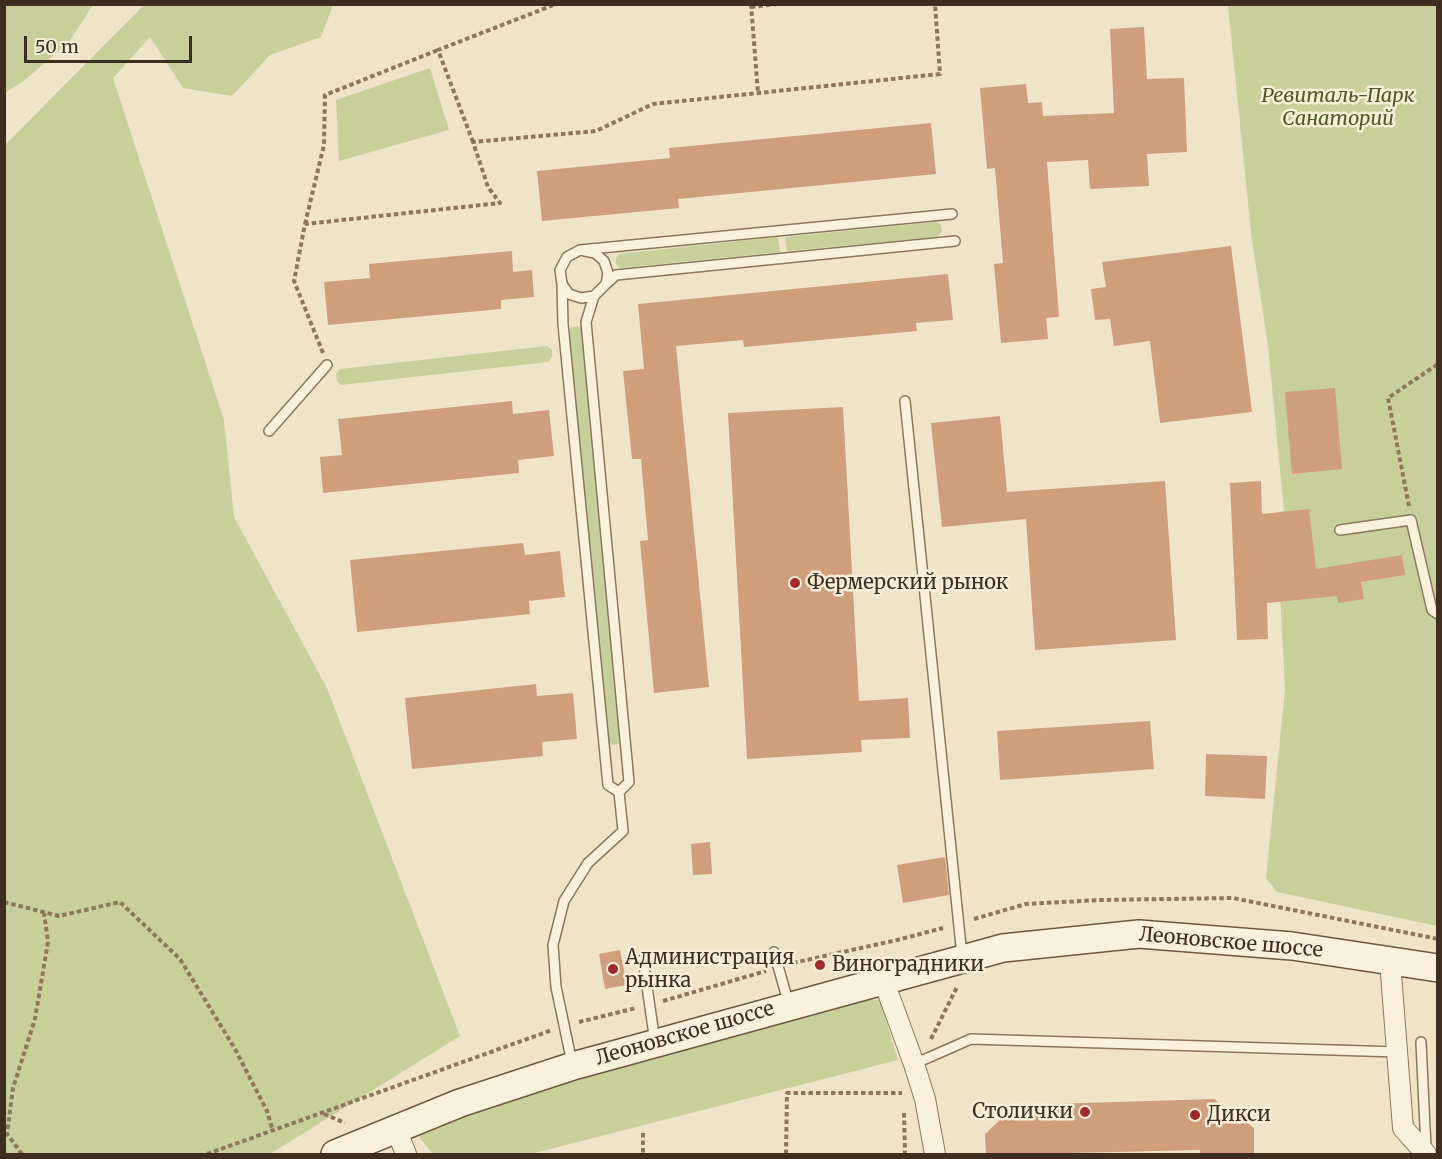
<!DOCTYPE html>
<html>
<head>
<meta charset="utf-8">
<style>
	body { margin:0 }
	#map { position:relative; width:1442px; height:1159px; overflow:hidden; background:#f0e4c8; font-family:Merriweather,serif }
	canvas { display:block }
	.frame { position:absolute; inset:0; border:6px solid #3d2e20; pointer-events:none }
	.scale { position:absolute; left:24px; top:36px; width:168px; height:27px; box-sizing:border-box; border:3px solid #3d2e20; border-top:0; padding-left:8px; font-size:18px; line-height:21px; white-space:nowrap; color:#3d2e20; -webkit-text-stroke:4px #f7eed8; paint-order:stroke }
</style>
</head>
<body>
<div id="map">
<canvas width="1442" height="1159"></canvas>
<div class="frame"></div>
<div class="scale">50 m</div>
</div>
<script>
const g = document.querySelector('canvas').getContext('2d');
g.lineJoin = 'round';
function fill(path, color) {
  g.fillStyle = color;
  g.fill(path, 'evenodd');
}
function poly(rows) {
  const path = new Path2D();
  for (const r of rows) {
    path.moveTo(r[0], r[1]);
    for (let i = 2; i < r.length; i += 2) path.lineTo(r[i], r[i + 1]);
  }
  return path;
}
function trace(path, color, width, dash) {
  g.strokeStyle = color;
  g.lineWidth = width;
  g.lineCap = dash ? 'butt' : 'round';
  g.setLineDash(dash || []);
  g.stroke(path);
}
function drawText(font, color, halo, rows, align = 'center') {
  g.font = font + ' Merriweather,serif';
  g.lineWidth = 5;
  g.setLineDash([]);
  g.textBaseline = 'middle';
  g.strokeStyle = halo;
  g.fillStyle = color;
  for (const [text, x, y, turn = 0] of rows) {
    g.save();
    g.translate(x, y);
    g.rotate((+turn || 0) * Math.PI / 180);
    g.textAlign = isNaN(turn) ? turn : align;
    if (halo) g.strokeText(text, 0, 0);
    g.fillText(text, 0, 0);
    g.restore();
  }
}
const green = poly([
	[5,4,93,5,69,42,25,80,5,93],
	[144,5,333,5,321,37,270,55,232,96,183,88,150,37,113,78,224,420,234,517,327,688,460,1036,270,1154,5,1154,5,145],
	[1228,5,1437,5,1437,926,1277,892,1266,878,1285,690,1276,513,1284,511,1268,346,1251,233],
	[430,68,449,130,339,161,336,100],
	[936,222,941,225,942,232,937,237,787,251,785,237],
	[778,237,780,252,620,268,616,264,616,258,619,254],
	[578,326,582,329,621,740,619,744,612,745,609,742,569,330,572,327],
	[547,346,552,350,552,357,548,362,341,385,337,381,336,374,340,369],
	[846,998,880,1000,898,1060,531,1154,433,1154,415,1132,498,1098]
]);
const building = poly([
	[1144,27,1147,79,1184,78,1187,152,1147,154,1149,186,1090,189,1088,160,1047,162,1059,317,1046,318,1048,339,1001,343,994,264,1003,263,995,168,987,169,980,88,1026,84,1028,103,1042,102,1043,116,1114,113,1110,29],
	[931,123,936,174,678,199,679,208,542,221,537,171,670,158,669,148],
	[1231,246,1252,412,1160,423,1150,341,1114,346,1110,319,1095,320,1091,289,1106,287,1102,262],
	[512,251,513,272,532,270,534,297,501,300,501,309,328,325,324,282,370,278,369,264],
	[948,274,953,320,916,323,917,331,744,347,743,340,676,346,709,687,654,693,640,541,648,540,641,459,632,459,623,371,644,369,638,304],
	[1335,388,1342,469,1292,474,1285,392],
	[512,401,513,414,549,410,554,456,518,460,519,473,323,493,320,457,342,455,338,419],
	[843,407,859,701,908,698,910,738,861,740,862,752,747,759,728,413],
	[1000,416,1007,492,1165,481,1176,640,1035,650,1026,519,942,527,931,423],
	[1261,481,1262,514,1309,509,1316,569,1402,555,1405,575,1361,582,1364,599,1338,603,1337,596,1267,603,1268,639,1237,640,1230,483],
	[523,543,525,555,560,551,565,597,529,601,530,614,357,632,350,560],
	[536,684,537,696,573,693,577,739,542,742,543,756,412,769,405,698],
	[1150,721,1154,769,1000,780,997,731],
	[1206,754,1267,756,1265,799,1205,796],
	[710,842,712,874,693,875,691,844],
	[945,857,949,895,903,903,897,865],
	[620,950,627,985,605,989,599,954],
	[1214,1099,1254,1128,1254,1155,1200,1155,1200,1150,986,1155,985,1134,1016,1105]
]);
const path = poly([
	[751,4,758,93],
	[751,7,777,4],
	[473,142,438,50,556,4],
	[305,224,324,145,325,95,438,50],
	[323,353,294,281,305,224,500,203,488,187,473,142,596,131,653,104,940,74,935,4],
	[1409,506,1388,398,1438,364],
	[4,902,59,916,120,902,180,959,235,1049,267,1111,273,1131],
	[974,919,1026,904,1099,900,1233,898,1438,939],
	[793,963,897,940,943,928],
	[663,1001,766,971],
	[579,1022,636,1008],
	[931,1039,957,987],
	[904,1113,905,1154],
	[324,1114,345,1123],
	[643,1133,643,1154],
	[22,1154,7,1134,13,1088,35,1019,48,942,44,913],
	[207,1154,552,1030],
	[786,1154,787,1093,902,1093]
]);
const lane = poly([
	[580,250,595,253,604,261,608,273,606,284,594,296,581,298,569,294,562,284,560,270,567,257,580,250,952,214],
	[562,284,563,324,608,785,619,792,629,782,586,322,594,296],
	[606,284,616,275,955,241],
	[905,401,962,956],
	[269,431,327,365],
	[1340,530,1411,520,1432,610,1438,614],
	[774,952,789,1005],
	[643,959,655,1042],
	[1421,1042,1426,1149],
	[572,1063,556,987,553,945,564,901,588,863,623,831,619,792],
	[914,1064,971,1039,1398,1052]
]);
const street = poly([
	[1390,961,1403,1128,1426,1154],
	[883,979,914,1064,925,1099,935,1154],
	[396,1129,406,1154]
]);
const secondary = poly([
	[335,1154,460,1103,573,1066,1003,948,1139,934,1292,946,1438,968]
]);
const markers = [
	[795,583,6,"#9e2a2b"],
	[820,965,6,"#9e2a2b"],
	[613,969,6,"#9e2a2b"],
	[1085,1112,6,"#9e2a2b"],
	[1195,1115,6,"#9e2a2b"]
];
const parkNames = [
	["Ревиталь-Парк",1338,96],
	["Санаторий",1338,119]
];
const poiNames = [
	["Фермерский рынок",807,583],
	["Администрация",625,958],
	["рынка",625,981],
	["Виноградники",832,965],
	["Столички",1073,1112,"right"],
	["Дикси",1207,1115]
];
const streetNames = [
	["Леоновское шоссе",1231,943,5],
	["Леоновское шоссе",685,1034,-16]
];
fill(green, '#c9cf9b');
fill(building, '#cf9f7d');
trace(lane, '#8d765c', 12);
trace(street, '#8d765c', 22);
trace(secondary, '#6f573f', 30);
trace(path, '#8d765c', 4, [4.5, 3]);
trace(lane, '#faf1dc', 9);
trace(street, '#faf1dc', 20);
trace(secondary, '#faf1dc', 27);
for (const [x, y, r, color] of markers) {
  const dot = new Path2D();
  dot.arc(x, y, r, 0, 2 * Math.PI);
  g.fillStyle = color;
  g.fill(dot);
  trace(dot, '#f7eed8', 2);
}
drawText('italic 20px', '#4d5a26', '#f7eed8', parkNames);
drawText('20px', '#3d2e20', '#f7eed8', poiNames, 'left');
drawText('20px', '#3d2e20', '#f7eed8', streetNames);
</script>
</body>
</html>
